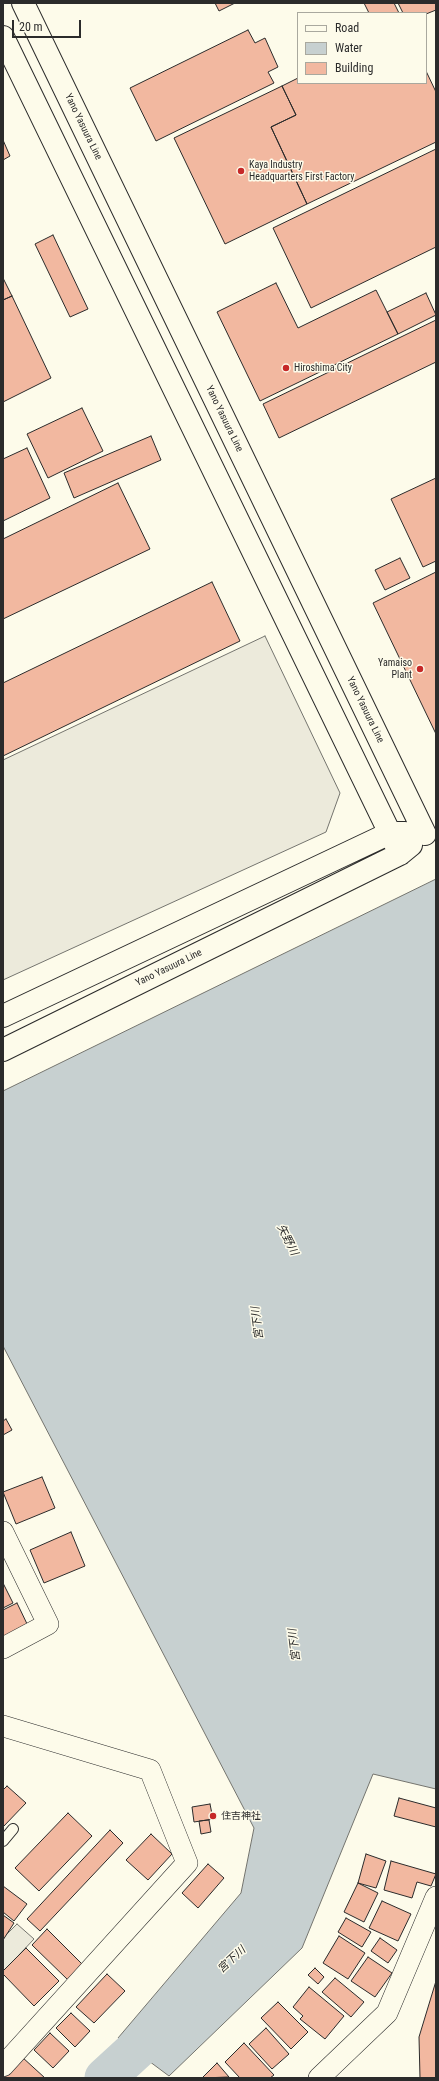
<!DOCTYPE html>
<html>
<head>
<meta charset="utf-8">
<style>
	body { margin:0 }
	#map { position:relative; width:439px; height:2081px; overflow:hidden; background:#fdfbea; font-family:"Roboto Condensed",sans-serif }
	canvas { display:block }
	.frame { position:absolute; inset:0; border:4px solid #2b2b2b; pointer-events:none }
	.legend { position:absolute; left:297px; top:12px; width:130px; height:72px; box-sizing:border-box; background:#fdfbea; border:1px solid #a9a89e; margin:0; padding:5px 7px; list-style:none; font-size:12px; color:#2b2b2b }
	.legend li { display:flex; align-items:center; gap:8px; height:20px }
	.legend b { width:20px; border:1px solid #a9a89e }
	.scale { position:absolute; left:12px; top:20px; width:69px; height:18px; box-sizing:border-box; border:2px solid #2b2b2b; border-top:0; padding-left:5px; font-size:12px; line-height:14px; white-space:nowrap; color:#2b2b2b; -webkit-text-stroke:3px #fdfbea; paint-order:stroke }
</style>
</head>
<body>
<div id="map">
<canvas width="439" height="2081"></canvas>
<div class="frame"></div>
<ul class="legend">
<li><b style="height:5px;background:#fdfbea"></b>Road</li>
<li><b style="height:11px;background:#c7d0d0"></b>Water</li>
<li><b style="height:11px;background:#f2b8a0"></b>Building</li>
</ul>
<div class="scale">20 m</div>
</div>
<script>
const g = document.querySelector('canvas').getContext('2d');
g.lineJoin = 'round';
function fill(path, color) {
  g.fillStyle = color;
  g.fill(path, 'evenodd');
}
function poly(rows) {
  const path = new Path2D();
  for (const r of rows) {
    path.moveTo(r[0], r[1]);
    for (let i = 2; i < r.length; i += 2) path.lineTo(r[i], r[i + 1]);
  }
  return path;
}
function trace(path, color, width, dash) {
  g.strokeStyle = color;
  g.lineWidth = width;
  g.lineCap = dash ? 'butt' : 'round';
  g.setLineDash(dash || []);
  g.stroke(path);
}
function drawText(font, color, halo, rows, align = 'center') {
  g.font = font + ' "Roboto Condensed","Noto Sans JP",sans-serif';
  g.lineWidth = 3;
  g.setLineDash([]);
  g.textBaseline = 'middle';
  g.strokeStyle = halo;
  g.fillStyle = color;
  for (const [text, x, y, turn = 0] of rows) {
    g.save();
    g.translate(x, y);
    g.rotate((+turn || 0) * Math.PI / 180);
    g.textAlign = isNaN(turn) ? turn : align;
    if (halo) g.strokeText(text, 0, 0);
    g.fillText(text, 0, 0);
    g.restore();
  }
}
const parking = poly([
	[265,636,340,793,326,832,3,980,3,760,265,636],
	[17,1924,34,1939,3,1972,3,1938,17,1924]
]);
const water = poly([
	[436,879,436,1789,373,1774,302,1948,169,2076,118,2038,241,1893,254,1828,3,1346,3,1091,436,879]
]);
const river = poly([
	[105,2078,177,2012]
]);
const building = poly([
	[215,3,235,3,219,11,215,3],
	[364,3,394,3,399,13,369,13,364,3],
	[398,3,436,3,436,10,426,14,403,13,398,3],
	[248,30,255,43,265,38,278,67,268,72,274,83,156,141,130,88,248,30],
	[426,71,436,92,436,142,307,204,271,127,296,115,282,86,298,78,298,83,426,83,426,71],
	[282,86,296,115,271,127,307,204,225,244,174,138,282,86],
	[3,140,10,156,3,160,3,140],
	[436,149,436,247,311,308,273,228,436,149],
	[53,235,88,309,70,317,35,244,53,235],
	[3,278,12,296,3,300,3,278],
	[276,283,298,328,376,290,398,334,260,401,217,312,276,283],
	[426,293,436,315,398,334,387,312,426,293],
	[12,296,51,378,3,402,3,300,12,296],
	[436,320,436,362,279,438,263,404,436,320],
	[82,408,103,451,48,478,27,434,82,408],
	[151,436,161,460,74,498,64,473,151,436],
	[27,448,50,498,3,521,3,459,27,448],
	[436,478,436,561,423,567,391,499,436,478],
	[118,483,150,549,3,619,3,539,118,483],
	[400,558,410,578,385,590,375,570,400,558],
	[436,572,436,734,373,603,436,572],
	[212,582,240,641,3,756,3,683,212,582],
	[6,1419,12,1430,3,1435,3,1421,6,1419],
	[42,1477,55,1508,16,1524,3,1492,42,1477],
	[71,1532,85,1566,44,1583,30,1550,71,1532],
	[3,1583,13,1603,3,1608,3,1583],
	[17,1603,29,1628,3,1641,3,1610,17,1603],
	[7,1786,26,1803,3,1827,3,1790,7,1786],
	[399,1798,436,1808,436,1827,394,1816,399,1798],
	[210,1804,213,1819,194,1822,192,1807,210,1804],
	[68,1813,92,1836,39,1891,15,1868,68,1813],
	[209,1820,211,1832,201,1834,199,1821,209,1820],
	[110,1830,123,1843,40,1931,27,1919,110,1830],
	[151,1834,172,1854,148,1880,126,1860,151,1834],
	[366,1854,386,1861,376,1888,358,1883,366,1854],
	[391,1861,436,1874,431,1886,417,1882,412,1898,384,1890,391,1861],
	[208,1864,224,1878,198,1908,182,1893,208,1864],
	[358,1883,378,1893,364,1922,344,1912,358,1883],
	[3,1886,27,1904,14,1921,3,1912,3,1886],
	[382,1901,411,1914,398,1941,369,1928,382,1901],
	[3,1915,14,1923,3,1940,3,1915],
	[346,1918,371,1932,362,1947,338,1932,346,1918],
	[47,1929,83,1965,68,1980,32,1945,47,1929],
	[339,1936,365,1953,348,1979,323,1963,339,1936],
	[380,1938,397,1950,388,1963,371,1951,380,1938],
	[26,1948,59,1981,34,2006,3,1974,3,1971,26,1948],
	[368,1957,392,1973,375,1997,351,1981,368,1957],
	[315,1968,324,1977,318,1984,308,1975,315,1968],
	[107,1974,125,1991,94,2023,76,2007,107,1974],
	[335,1978,364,2002,351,2017,322,1992,335,1978],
	[436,1981,436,2078,420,2078,419,2037,436,1981],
	[309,1987,344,2016,325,2039,300,2019,303,2016,293,2007,309,1987],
	[278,2002,308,2032,291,2049,261,2018,278,2002],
	[71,2013,90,2031,75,2047,56,2028,71,2013],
	[266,2028,289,2054,272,2069,249,2044,266,2028],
	[50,2033,69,2051,53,2068,34,2050,50,2033],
	[244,2043,274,2075,270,2078,240,2078,225,2062,244,2043],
	[22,2057,45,2078,3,2078,22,2057],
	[217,2063,229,2077,202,2078,217,2063]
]);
const service = poly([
	[3,1841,13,1829]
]);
const minor = poly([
	[3,1532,48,1624,3,1648],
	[3,1726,150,1770,187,1863,3,2066],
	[319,2078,387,2013,436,1897]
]);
const primary = poly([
	[23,3,425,834],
	[3,37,400,854],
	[3,1016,390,833,405,833],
	[3,1050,400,854,411,845]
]);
const markers = [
	[241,171,4,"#c62828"],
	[286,368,4,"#c62828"],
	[420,669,4,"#c62828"],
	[213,1816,4,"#c62828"]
];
const streetNames = [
	["Yano Yasuura Line",83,127,64],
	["Yano Yasuura Line",224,419,64],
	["Yano Yasuura Line",365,710,64],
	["Yano Yasuura Line",169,968,-26]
];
const poiNames = [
	["Kaya Industry",249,165],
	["Headquarters First Factory",249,177],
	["Hiroshima City",294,368],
	["Yamaiso",412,663,"right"],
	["Plant",412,675,"right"],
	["住吉神社",221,1816]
];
const waterNames = [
	["矢野川",287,1240,63],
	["宮下川",258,1323,-97],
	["宮下川",295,1645,-97],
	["宮下川",232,1960,-43]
];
fill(parking, '#eceadb');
trace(parking, '#74746e', 1);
fill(water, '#c7d0d0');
trace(water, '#74746e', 1);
trace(river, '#c7d0d0', 41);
fill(building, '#f2b8a0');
trace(building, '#2b2b2b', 1);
trace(service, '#2b2b2b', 12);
trace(minor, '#2b2b2b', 22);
trace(primary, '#2b2b2b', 24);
trace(service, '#fdfbea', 10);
trace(minor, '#fdfbea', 21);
trace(primary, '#fdfbea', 22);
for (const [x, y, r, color] of markers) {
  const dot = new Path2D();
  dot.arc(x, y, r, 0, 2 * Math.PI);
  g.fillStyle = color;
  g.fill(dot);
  trace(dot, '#fdfbea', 1.5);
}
drawText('10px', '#2b2b2b', '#fdfbea', streetNames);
drawText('10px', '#2b2b2b', '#fdfbea', poiNames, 'left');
drawText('italic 11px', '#2b2b2b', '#fdfbea', waterNames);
</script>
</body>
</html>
